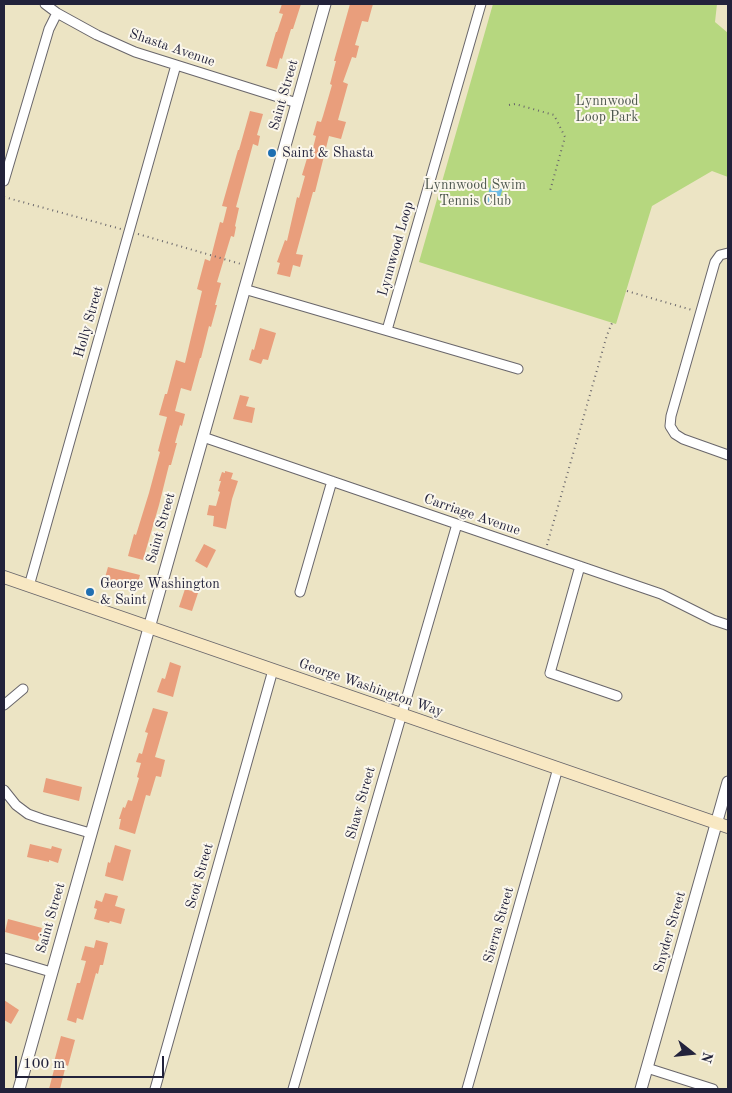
<!DOCTYPE html>
<html>
<head>
<meta charset="utf-8">
<style>
	body { margin:0 }
	#map { position:relative; width:732px; height:1093px; overflow:hidden; background:#ece4c4; font-family:"Old Standard TT",serif }
	canvas { display:block }
	.frame { position:absolute; inset:0; border:5px solid #22223b; pointer-events:none }
	.north { position:absolute; left:667px; top:1028px; width:50px; height:50px; -webkit-text-stroke:4px #fbf7ec; paint-order:stroke; rotate:106deg; font-size:14px; font-weight:700; line-height:20px; text-align:center; color:#22223b }
	.north::after { content:''; display:block; margin:auto; width:18px; height:22px; background:#22223b; clip-path:polygon(50% 0,100% 100%,50% 72%,0 100%) }
	.scale { position:absolute; left:15px; top:1056px; width:149px; height:22px; box-sizing:border-box; border:2px solid #22223b; border-top:0; padding-left:6px; font-size:15px; line-height:18px; white-space:nowrap; color:#22223b; -webkit-text-stroke:4px #fbf7ec; paint-order:stroke }
</style>
</head>
<body>
<div id="map">
<canvas width="732" height="1093"></canvas>
<div class="frame"></div>
<div class="north">N</div>
<div class="scale">100 m</div>
</div>
<script>
const g = document.querySelector('canvas').getContext('2d');
g.lineJoin = 'round';
function fill(path, color) {
  g.fillStyle = color;
  g.fill(path, 'evenodd');
}
function poly(rows) {
  const path = new Path2D();
  for (const r of rows) {
    path.moveTo(r[0], r[1]);
    for (let i = 2; i < r.length; i += 2) path.lineTo(r[i], r[i + 1]);
  }
  return path;
}
function trace(path, color, width, dash) {
  g.strokeStyle = color;
  g.lineWidth = width;
  g.lineCap = dash ? 'butt' : 'round';
  g.setLineDash(dash || []);
  g.stroke(path);
}
function drawText(font, color, halo, rows, align = 'center') {
  g.font = font + ' "Old Standard TT",serif';
  g.lineWidth = 4;
  g.setLineDash([]);
  g.textBaseline = 'middle';
  g.strokeStyle = halo;
  g.fillStyle = color;
  for (const [text, x, y, turn = 0] of rows) {
    g.save();
    g.translate(x, y);
    g.rotate((+turn || 0) * Math.PI / 180);
    g.textAlign = isNaN(turn) ? turn : align;
    if (halo) g.strokeText(text, 0, 0);
    g.fillText(text, 0, 0);
    g.restore();
  }
}
const green = poly([
	[493,4,717,4,715,22,728,33,728,177,712,171,652,206,616,324,419,262]
]);
const water = poly([
	[493,177,505,181,497,207,485,204]
]);
const building = poly([
	[282,4,301,4,293,29,291,29,282,59,280,58,277,69,266,66,276,32,277,32,283,14,279,13],
	[350,4,373,4,368,22,362,21,355,45,359,46,356,58,352,57,343,82,348,84,338,120,346,122,341,139,329,136,315,192,313,192,296,254,303,255,300,267,293,265,290,277,277,274,280,263,277,262,285,240,287,241,297,197,299,198,305,176,302,175,308,155,311,156,316,136,313,135,317,121,321,122,323,116,332,85,330,84,336,61,334,61],
	[250,111,263,114,257,135,260,136,258,146,253,144,236,207,239,208,235,226,236,227,234,237,231,236,217,282,221,283,215,305,217,305,211,327,209,326,201,358,200,358,191,391,181,388,175,411,185,414,182,426,180,425,175,443,177,443,171,465,169,465,159,505,143,560,128,556,134,534,136,535,149,493,160,452,158,451,167,417,159,415,165,394,167,394,176,360,185,363,202,291,197,289,205,259,210,261,220,222,223,223,227,207,222,206,238,150,239,150],
	[260,328,276,333,268,360,263,359,261,364,249,360,252,349,254,350],
	[240,395,249,397,246,406,255,408,252,423,233,419],
	[225,471,233,473,231,479,238,481,232,499,226,529,213,526,214,516,207,515,209,505,216,506,220,492,218,491,221,481,219,481,222,472,225,473],
	[204,544,216,550,207,568,195,561],
	[108,567,140,575,137,586,128,584,127,587,104,581],
	[185,589,198,593,192,611,179,607],
	[170,662,181,666,173,697,157,692,162,678,165,679],
	[153,708,168,712,155,757,165,760,161,777,156,776,150,796,146,795,135,834,119,829,121,819,119,819,123,807,125,808,128,800,132,801,139,778,137,777,141,763,136,762,139,753,142,754,148,733,145,732],
	[46,778,82,787,79,801,43,792],
	[30,844,51,849,52,846,62,849,58,863,49,860,49,862,27,857],
	[115,845,131,850,123,881,105,876,108,862,110,863],
	[105,893,118,896,115,906,125,909,121,924,110,921,109,923,94,919,97,909,94,908,96,900,102,902],
	[8,919,42,928,38,941,5,932],
	[96,940,108,943,103,965,100,965,98,974,96,973,83,1020,77,1018,76,1023,67,1020,77,983,80,983,86,961,81,960,85,946,94,948],
	[4,1000,19,1010,11,1024,4,1020],
	[61,1036,75,1040,68,1066,66,1065,60,1089,49,1089,56,1062,54,1062]
]);
const path = poly([
	[509,105,515,104,554,115,565,137,550,191],
	[4,197,121,229],
	[138,234,241,264],
	[627,291,692,310],
	[547,545,607,335,612,323]
]);
const minor = poly([
	[45,4,57,13,97,35,135,52,297,103],
	[4,181,49,29,57,13],
	[728,253,720,255,715,262,671,416,670,426,675,434,683,439,728,455],
	[244,289,518,369],
	[387,330,481,4],
	[203,437,661,594,713,620,728,625],
	[580,566,550,673,617,696],
	[29,586,176,65],
	[300,592,332,481],
	[4,705,23,689],
	[4,790,16,805,28,814,42,819,90,833],
	[4,958,51,972],
	[647,1068,713,1089],
	[155,1089,273,670],
	[293,1089,457,524],
	[467,1089,558,768]
]);
const tertiary = poly([
	[19,1089,325,4],
	[641,1089,728,782]
]);
const secondary = poly([
	[4,577,728,827]
]);
const markers = [
	[272,153,5,"#1f6fb2"],
	[90,592,5,"#1f6fb2"]
];
const streetNames = [
	["Shasta Avenue",172,48,19],
	["Saint Street",284,95,-74],
	["Lynnwood Loop",396,249,-74],
	["Holly Street",89,322,-74],
	["Carriage Avenue",472,515,19],
	["Saint Street",161,528,-74],
	["George Washington Way",371,688,19],
	["Shaw Street",361,803,-74],
	["Scot Street",200,876,-74],
	["Saint Street",51,918,-74],
	["Sierra Street",499,925,-74],
	["Snyder Street",670,932,-74]
];
const parkNames = [
	["Lynnwood",607,101],
	["Loop Park",607,117],
	["Lynnwood Swim",475,185],
	["Tennis Club",475,201]
];
const poiNames = [
	["Saint & Shasta",282,153],
	["George Washington",100,584],
	["& Saint",100,600]
];
fill(green, '#b6d77f');
fill(water, '#6cbbe6');
fill(building, '#e99e7c');
trace(minor, '#69666b', 11);
trace(tertiary, '#69666b', 13);
trace(secondary, '#69666b', 14);
trace(path, '#69666b', 2, [1, 4]);
trace(minor, '#fff', 9);
trace(tertiary, '#fff', 11);
trace(secondary, '#f8e8c3', 12);
for (const [x, y, r, color] of markers) {
  const dot = new Path2D();
  dot.arc(x, y, r, 0, 2 * Math.PI);
  g.fillStyle = color;
  g.fill(dot);
  trace(dot, '#fbf7ec', 2);
}
drawText('14px', '#22223b', '#fbf7ec', streetNames);
drawText('14px', '#4e584f', '#fbf7ec', parkNames);
drawText('14px', '#22223b', '#fbf7ec', poiNames, 'left');
</script>
</body>
</html>
